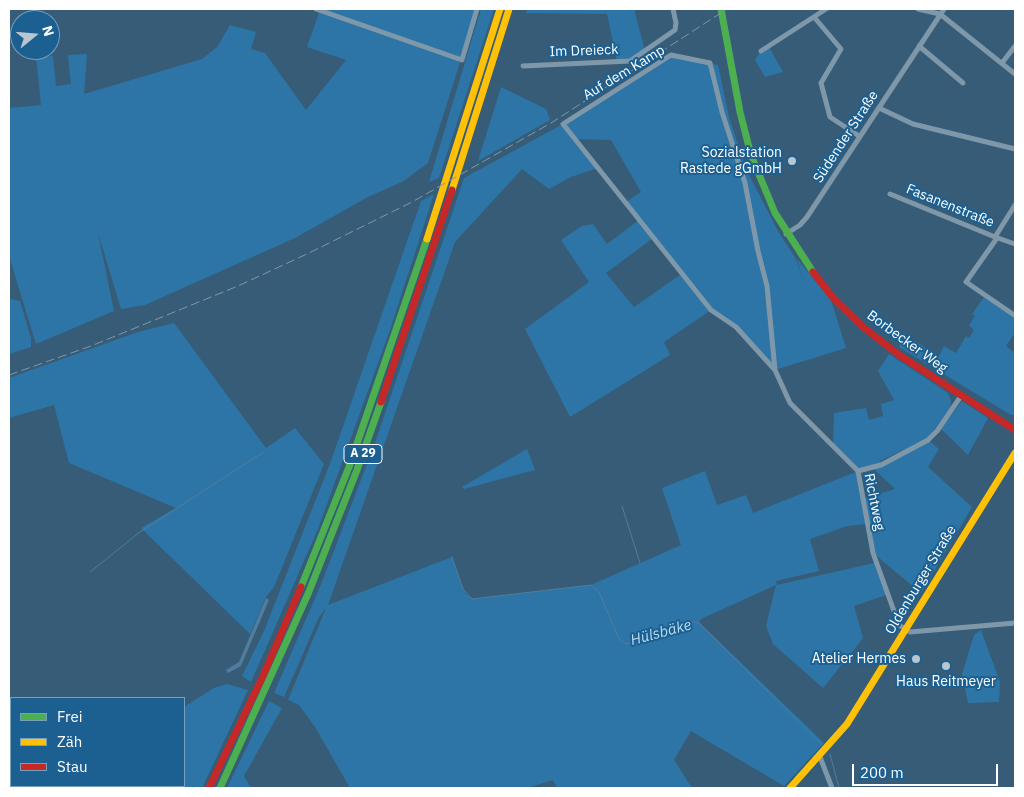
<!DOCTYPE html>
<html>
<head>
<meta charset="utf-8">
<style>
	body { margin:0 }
	#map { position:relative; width:1024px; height:797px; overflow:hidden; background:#375c77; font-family:"IBM Plex Sans",sans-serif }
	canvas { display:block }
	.frame { position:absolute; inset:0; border:10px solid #fff; pointer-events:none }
	.legend { position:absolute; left:10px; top:697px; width:175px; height:90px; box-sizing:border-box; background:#1c6092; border:1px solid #77a0be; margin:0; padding:6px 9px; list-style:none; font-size:15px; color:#fff }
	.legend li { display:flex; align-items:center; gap:10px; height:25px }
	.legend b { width:25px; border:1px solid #77a0be }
	.north { position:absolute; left:10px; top:10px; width:50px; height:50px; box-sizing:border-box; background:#1c6092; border:1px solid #77a0be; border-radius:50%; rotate:73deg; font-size:14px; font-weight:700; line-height:20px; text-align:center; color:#fff }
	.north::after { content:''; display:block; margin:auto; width:18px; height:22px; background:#b9c6cf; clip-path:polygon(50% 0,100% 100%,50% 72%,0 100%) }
	.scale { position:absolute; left:852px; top:764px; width:146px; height:22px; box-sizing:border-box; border:2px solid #fff; border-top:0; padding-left:6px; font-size:15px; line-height:18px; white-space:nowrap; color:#fff; -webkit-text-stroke:4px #1c6092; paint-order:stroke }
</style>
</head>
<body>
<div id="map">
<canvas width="1024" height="797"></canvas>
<div class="frame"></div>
<ul class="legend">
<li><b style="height:6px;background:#4caf50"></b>Frei</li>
<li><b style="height:6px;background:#ffc107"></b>Zäh</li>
<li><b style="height:6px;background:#c62828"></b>Stau</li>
</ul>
<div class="north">N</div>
<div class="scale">200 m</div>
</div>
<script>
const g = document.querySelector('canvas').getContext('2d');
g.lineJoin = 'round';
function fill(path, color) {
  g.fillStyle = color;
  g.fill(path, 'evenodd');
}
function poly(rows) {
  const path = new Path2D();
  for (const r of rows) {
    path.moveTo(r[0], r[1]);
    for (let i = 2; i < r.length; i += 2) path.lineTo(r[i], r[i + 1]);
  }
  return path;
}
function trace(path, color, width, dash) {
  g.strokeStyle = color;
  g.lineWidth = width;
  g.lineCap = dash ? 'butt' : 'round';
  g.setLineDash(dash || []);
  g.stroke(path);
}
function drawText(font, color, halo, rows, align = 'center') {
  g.font = font + ' "IBM Plex Sans",sans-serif';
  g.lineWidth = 4;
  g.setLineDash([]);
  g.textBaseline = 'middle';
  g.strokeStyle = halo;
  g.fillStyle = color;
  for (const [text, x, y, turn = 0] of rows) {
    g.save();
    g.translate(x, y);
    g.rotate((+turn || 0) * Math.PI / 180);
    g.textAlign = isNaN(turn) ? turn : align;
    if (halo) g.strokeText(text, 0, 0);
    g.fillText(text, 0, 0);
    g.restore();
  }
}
const green = poly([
	[316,9,477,9,428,163,402,182,368,197,295,238,145,305,121,309,98,233,114,311,36,344,9,256,9,108,41,105,36,57,53,56,56,86,71,84,68,55,87,54,84,94,202,59,217,47,230,25,256,32,251,49,265,53,306,110,346,60,307,47,320,10],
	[481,9,494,9,439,178,429,182],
	[528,9,634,9,646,54,631,63,629,61,617,61,607,14,526,13],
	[769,47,783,72,765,77,755,60,761,51],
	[668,54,718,65,729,117,746,169,778,231,796,259,804,283,797,259,831,300,846,348,775,370,736,327,711,310,664,342,670,355,570,417,525,329,589,282,561,240,582,226,593,224,607,244,639,220,653,238,606,273,634,307,680,275,705,303,626,202,641,192,611,140,576,139,597,168,571,177,549,189,522,169,455,242,328,605,452,557,463,589,467,595,474,599,591,585,681,545,662,488,705,471,717,505,746,495,753,513,858,471,833,446,834,413,866,408,869,420,883,416,881,404,894,400,878,371,889,354,948,393,951,401,950,408,928,438,880,461,881,464,928,440,939,449,928,467,972,507,921,593,873,553,867,524,847,526,810,539,819,571,776,581,777,585,874,563,886,595,854,606,863,638,823,688,773,644,766,626,776,585,701,619,699,622,824,743,784,786,691,731,674,760,692,788,557,788,553,780,527,788,350,788,315,727,299,705,288,700,326,608,319,617,284,697,274,693,322,582,375,443,464,178,563,124],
	[872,467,895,489,863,499,858,472],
	[501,87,546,109,550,120,478,161],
	[434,194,390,330,318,529,251,682,242,676,264,631,331,461,421,201],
	[984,297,1015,319,1015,333,1006,346,1015,353,1015,415,1011,415,899,347,905,335,939,356,944,346,956,353,966,336,969,338,974,330,969,325,975,316,972,314],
	[9,299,20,301,31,338,31,347,9,354],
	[174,323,266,448,295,428,324,464,274,587,266,597,250,634,141,528,176,508,69,463,54,405,9,418,9,378,138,332],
	[962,401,988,418,968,455,941,429],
	[527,449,535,470,464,489,462,487],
	[981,630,1000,682,999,702,968,703,962,674,974,635],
	[227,684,248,690,202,788,184,788,184,707,214,688],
	[269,701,282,708,244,776,251,788,227,788]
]);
const water = poly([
	[266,598,269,600,241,666,228,673,226,670,239,662]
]);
const stream = poly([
	[622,506,640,563],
	[452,557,463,589,472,599,591,585,599,592,619,639,626,644,695,622,699,623,822,745],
	[90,572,140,532,265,451],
	[830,754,839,788]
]);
const street = poly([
	[316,9,462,60,477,9],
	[918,9,940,14,1015,74],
	[814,17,841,49,821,83,830,117,859,136],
	[919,46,963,83],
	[761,51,826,9],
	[1002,63,1015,46],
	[523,66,630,61,675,30,676,23,673,9],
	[879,108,913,124,1015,149],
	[890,194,995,237,1015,205],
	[786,234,800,225,807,217,944,9],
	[995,237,1015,244],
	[997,238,966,282,1014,315],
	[775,370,767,286,758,251,745,183,722,112,710,63,671,55,563,124,711,310,736,327,775,370,790,403,858,471,873,553,899,625,910,632,1015,623],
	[858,471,881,465,928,440,937,431,961,396],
	[9,745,11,744],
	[820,757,832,788]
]);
const fast = poly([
	[721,9,740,112,751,155,775,213,813,272],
	[301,587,349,467,427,239],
	[220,788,308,594,357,470,381,402]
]);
const slow = poly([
	[452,190,509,9],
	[427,239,500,9],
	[790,788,847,724,1015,453]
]);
const jam = poly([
	[813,272,834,299,863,327,899,355,1015,430],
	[381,402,452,190],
	[209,788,263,676,301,587]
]);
const rail = poly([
	[9,375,91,346,238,286,309,253,412,202,551,123,727,9]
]);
const markers = [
	[792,161,5,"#b9c6cf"],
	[916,659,5,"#b9c6cf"],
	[946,666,5,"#b9c6cf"]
];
const shields = [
	[363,454,38]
];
const shieldNames = [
	["A 29",363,454]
];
const streetNames = [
	["Im Dreieck",584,51,-2],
	["Auf dem Kamp",624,73,-31],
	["Südender Straße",846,137,-57],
	["Fasanenstraße",950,206,22],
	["Borbecker Weg",907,342,36],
	["Richtweg",874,502,79],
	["Oldenburger Straße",921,580,-59]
];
const poiNames = [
	["Sozialstation",782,153],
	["Rastede gGmbH",782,169],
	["Atelier Hermes",906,659],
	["Haus Reitmeyer",946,682,"center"]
];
const waterNames = [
	["Hülsbäke",661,633,-15]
];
fill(green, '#2d75a6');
fill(water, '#507d9e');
trace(stream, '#507d9e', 1);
trace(street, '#7e98aa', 5);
trace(fast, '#4caf50', 7);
trace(slow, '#ffc107', 7);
trace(jam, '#c62828', 7);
trace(rail, '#7f98a9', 1, [9, 4]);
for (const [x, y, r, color] of markers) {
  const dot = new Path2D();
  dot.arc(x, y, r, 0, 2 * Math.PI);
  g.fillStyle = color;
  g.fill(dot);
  trace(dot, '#1c6092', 2);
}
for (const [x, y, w] of shields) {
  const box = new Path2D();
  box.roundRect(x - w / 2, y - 9.5, w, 19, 4);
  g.fillStyle = '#1c6092';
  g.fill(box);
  trace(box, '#fff', 1);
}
drawText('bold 12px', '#fff', null, shieldNames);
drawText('14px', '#fff', '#1c6092', streetNames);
drawText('14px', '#fff', '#1c6092', poiNames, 'right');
drawText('italic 15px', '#b8ddf5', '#1c6092', waterNames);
</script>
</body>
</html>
